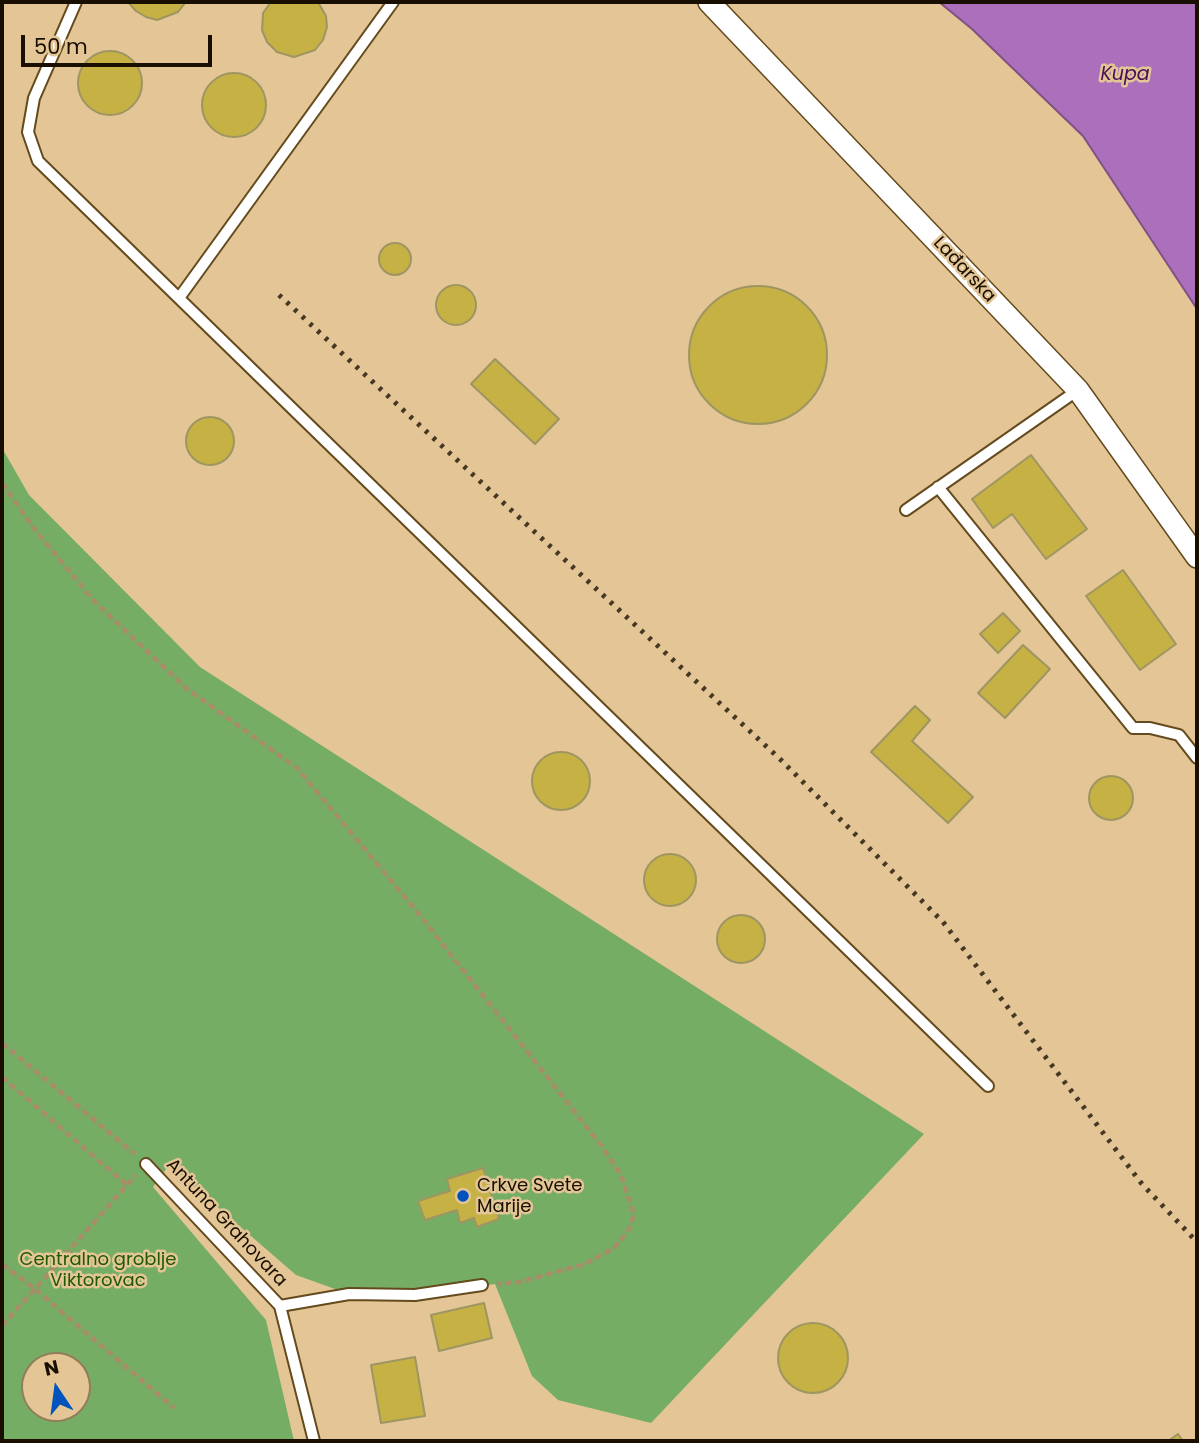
<!DOCTYPE html>
<html>
<head>
<meta charset="utf-8">
<style>
	body { margin:0 }
	#map { position:relative; width:1199px; height:1443px; overflow:hidden; background:#e3c596; font-family:Poppins,sans-serif }
	canvas { display:block }
	.frame { position:absolute; inset:0; border:4px solid #190f01; pointer-events:none }
	.north { position:absolute; left:21px; top:1352px; width:70px; height:70px; box-sizing:border-box; background:#e3c596; border:2px solid #927c5a; border-radius:50%; rotate:347deg; font-size:19px; font-weight:700; line-height:28px; text-align:center; color:#190f01 }
	.north::after { content:''; display:block; margin:auto; width:24px; height:32px; background:#0052bc; clip-path:polygon(50% 0,100% 100%,50% 72%,0 100%) }
	.scale { position:absolute; left:21px; top:35px; width:191px; height:32px; box-sizing:border-box; border:4px solid #190f01; border-top:0; padding-left:9px; font-size:21px; line-height:24px; white-space:nowrap; color:#190f01; -webkit-text-stroke:5px #e3c596; paint-order:stroke }
</style>
</head>
<body>
<div id="map">
<canvas width="1199" height="1443"></canvas>
<div class="frame"></div>
<div class="north">N</div>
<div class="scale">50 m</div>
</div>
<script>
const g = document.querySelector('canvas').getContext('2d');
g.lineJoin = 'round';
function fill(path, color) {
  g.fillStyle = color;
  g.fill(path, 'evenodd');
}
function poly(rows) {
  const path = new Path2D();
  for (const r of rows) {
    if (r.length === 3) {
      path.moveTo(r[0] + r[2], r[1]);
      path.arc(r[0], r[1], r[2], 0, 2 * Math.PI);
      continue;
    }
    path.moveTo(r[0], r[1]);
    for (let i = 2; i < r.length; i += 2) path.lineTo(r[i], r[i + 1]);
  }
  return path;
}
function trace(path, color, width, dash) {
  g.strokeStyle = color;
  g.lineWidth = width;
  g.lineCap = dash ? 'butt' : 'round';
  g.setLineDash(dash || []);
  g.stroke(path);
}
function drawText(font, color, halo, rows, align = 'center') {
  g.font = font + ' Poppins,sans-serif';
  g.lineWidth = 5;
  g.setLineDash([]);
  g.textBaseline = 'middle';
  g.strokeStyle = halo;
  g.fillStyle = color;
  for (const [text, x, y, turn = 0] of rows) {
    g.save();
    g.translate(x, y);
    g.rotate((+turn || 0) * Math.PI / 180);
    g.textAlign = isNaN(turn) ? turn : align;
    if (halo) g.strokeText(text, 0, 0);
    g.fillText(text, 0, 0);
    g.restore();
  }
}
const green = poly([
	[2,448,29,495,200,667,924,1134,651,1423,558,1400,532,1376,495,1284,415,1295,349,1294,296,1275,169,1165,153,1187,266,1320,294,1441,2,1441],
	[483,1168,499,1219,477,1227,474,1218,461,1222,457,1210,425,1220,419,1201,450,1191,447,1179],
	[35,1366,77,1366,77,1408,35,1408]
]);
const water = poly([
	[939,2,1197,2,1197,309,1083,136,972,29,939,2]
]);
const building = poly([
	[186,2,178,12,157,20,146,17,136,11,128,2,186,2],
	[271,2,318,2,326,16,327,27,323,40,315,50,294,57,277,52,267,42,262,30,263,13,271,2],
	[110,83,32],
	[234,105,32],
	[395,259,16],
	[456,305,20],
	[758,355,69],
	[495,359,559,419,535,444,471,384,495,359],
	[210,441,24],
	[1031,455,1087,529,1046,559,1012,514,993,528,972,499,1031,455],
	[1123,570,1176,644,1140,670,1086,596,1123,570],
	[1003,613,1020,631,998,653,980,634,1003,613],
	[1023,645,1050,669,1005,718,978,693,1023,645],
	[915,706,930,720,912,741,973,797,948,823,871,752,915,706],
	[561,781,29],
	[1111,798,22],
	[670,880,26],
	[741,939,24],
	[483,1168,499,1219,477,1227,474,1218,460,1223,457,1210,425,1220,418,1201,450,1191,447,1179,483,1168],
	[484,1303,492,1338,439,1351,431,1315,484,1303],
	[813,1358,35],
	[415,1357,425,1416,381,1423,371,1365,415,1357],
	[1178,1434,1183,1441,1168,1441,1178,1434]
]);
const path = poly([
	[2,483,35,530,94,601,186,688,297,768,418,913,600,1144,621,1175,634,1215,628,1231,614,1248,585,1264,519,1282,497,1284],
	[2,1043,135,1154],
	[2,1077,127,1185],
	[2,1264,35,1289,174,1408],
	[2,1326,136,1175]
]);
const lane = poly([
	[76,2,34,98,28,132,38,161,988,1086],
	[179,298,393,2],
	[938,487,1133,728,1150,728,1179,735,1197,758],
	[906,510,1078,390],
	[146,1164,280,1306,314,1441],
	[280,1306,349,1294,415,1295,482,1285]
]);
const street = poly([
	[709,2,1078,390,1197,557]
]);
const rail = poly([
	[279,295,781,760,943,922,1142,1184,1197,1242]
]);
const markers = [
	[463,1196,7,"#0052bc"]
];
const streetNames = [
	["Lađarska",964,270,47],
	["Antuna Grahovara",226,1223,47]
];
const poiNames = [
	["Crkve Svete",477,1186],
	["Marije",477,1207]
];
const parkNames = [
	["Centralno groblje",98,1260],
	["Viktorovac",98,1281]
];
const waterNames = [
	["Kupa",1125,75]
];
fill(green, '#75ad65');
fill(water, '#ab6fbb');
trace(water, '#7f5283', 2);
fill(building, '#c6b145');
trace(building, '#9f9562', 2);
trace(lane, '#644a1d', 14);
trace(street, '#644a1d', 24);
trace(path, '#a68e69', 4.5, [7, 3.5]);
trace(lane, '#fff', 10);
trace(street, '#fff', 21);
trace(rail, '#463823', 5, [3.5, 7]);
for (const [x, y, r, color] of markers) {
  const dot = new Path2D();
  dot.arc(x, y, r, 0, 2 * Math.PI);
  g.fillStyle = color;
  g.fill(dot);
  trace(dot, '#e3c596', 2.5);
}
drawText('18px', '#190f01', '#e3c596', streetNames);
drawText('18px', '#190f01', '#e3c596', poiNames, 'left');
drawText('18px', '#1f5a03', '#e3c596', parkNames);
drawText('italic 19px', '#490f57', '#e3c596', waterNames);
</script>
</body>
</html>
